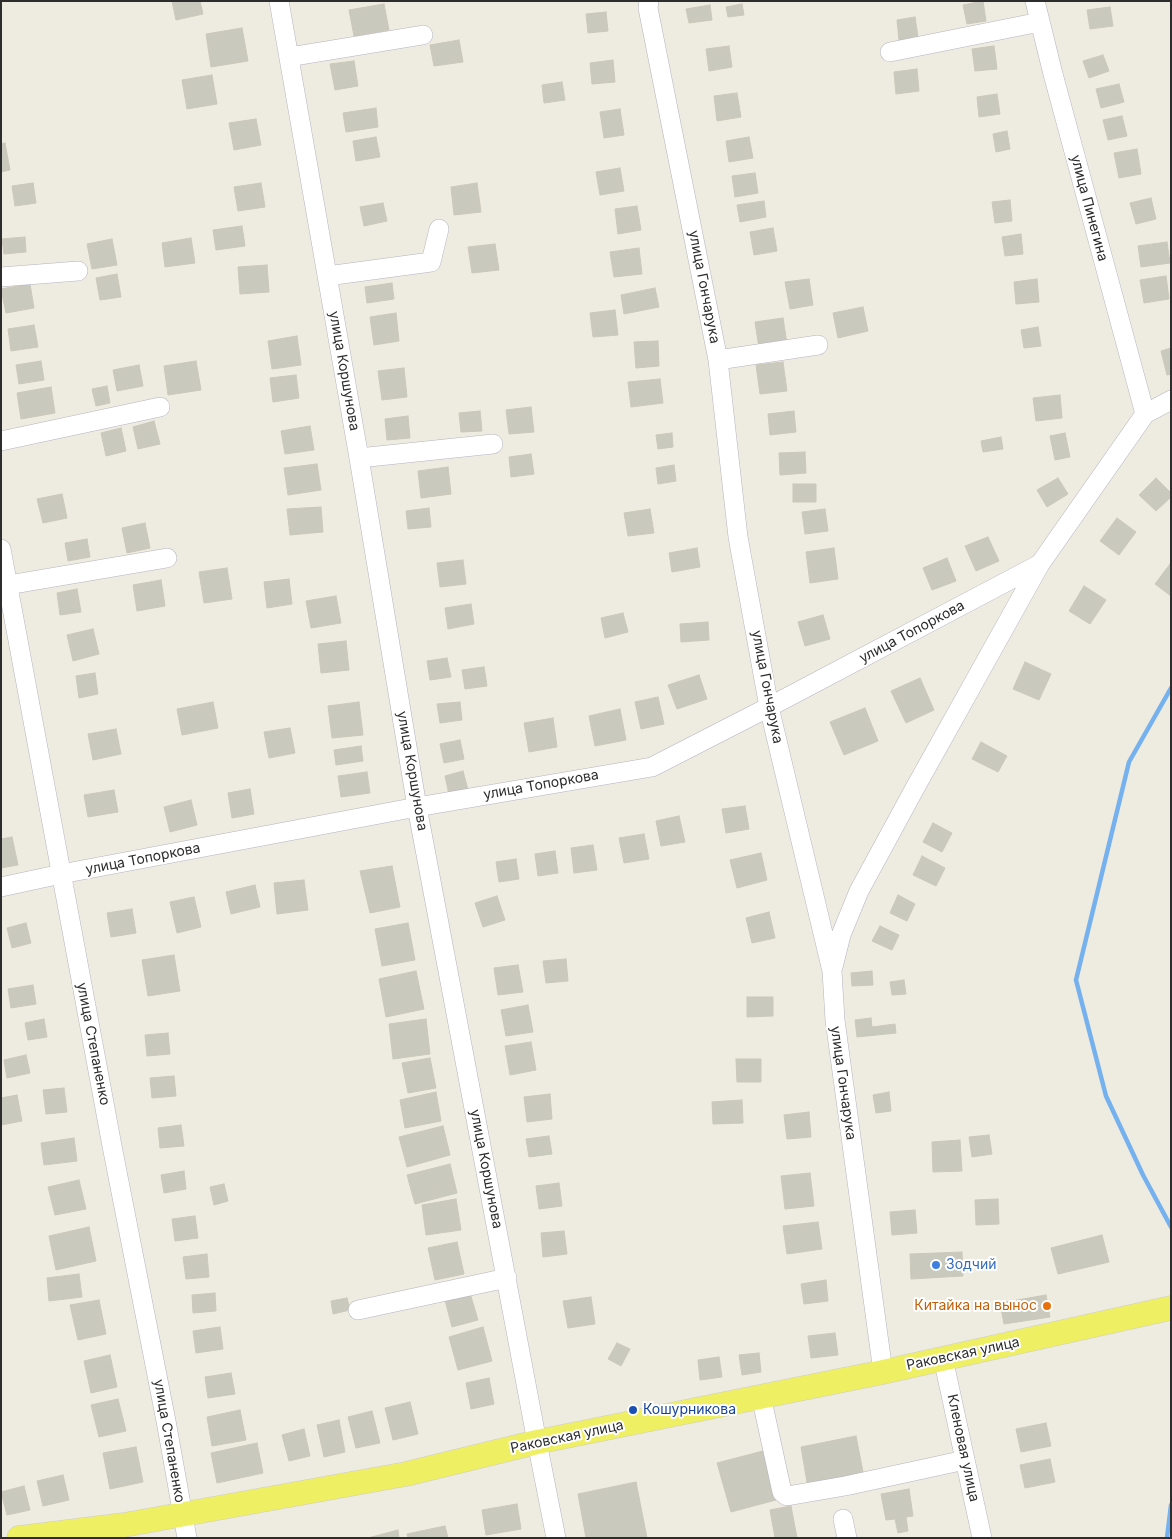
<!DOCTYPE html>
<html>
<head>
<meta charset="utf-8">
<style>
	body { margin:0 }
	#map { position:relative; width:1172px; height:1539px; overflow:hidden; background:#eeebe0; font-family:Inter,sans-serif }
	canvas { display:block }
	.frame { position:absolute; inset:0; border:2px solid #2d2d2d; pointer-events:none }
</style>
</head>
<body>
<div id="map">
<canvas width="1172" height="1539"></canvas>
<div class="frame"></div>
</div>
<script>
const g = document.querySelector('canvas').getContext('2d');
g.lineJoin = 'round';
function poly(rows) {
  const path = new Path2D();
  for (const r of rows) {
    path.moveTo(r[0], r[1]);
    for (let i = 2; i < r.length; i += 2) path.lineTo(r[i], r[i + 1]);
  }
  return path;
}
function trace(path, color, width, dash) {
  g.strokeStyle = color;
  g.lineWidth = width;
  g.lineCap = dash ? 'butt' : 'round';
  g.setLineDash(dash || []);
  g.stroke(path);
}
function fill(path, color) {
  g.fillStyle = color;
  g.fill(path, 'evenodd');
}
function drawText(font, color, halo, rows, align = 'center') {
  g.font = font + ' Inter,sans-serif';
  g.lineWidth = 4;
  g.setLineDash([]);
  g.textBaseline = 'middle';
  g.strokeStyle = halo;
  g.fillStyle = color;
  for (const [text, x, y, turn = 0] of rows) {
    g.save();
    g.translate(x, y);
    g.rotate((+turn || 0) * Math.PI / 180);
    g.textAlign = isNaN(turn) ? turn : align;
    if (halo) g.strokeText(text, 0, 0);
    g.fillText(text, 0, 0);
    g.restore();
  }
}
const stream = poly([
	[1171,688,1129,762,1076,980,1106,1096,1143,1175,1171,1227],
	[1167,1538,1171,1505]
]);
const building = poly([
	[172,1,200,1,203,14,176,20,172,1],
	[983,1,986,21,967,24,963,5,983,1],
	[384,4,389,30,354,36,349,10,384,4],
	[742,4,744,15,728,17,726,7,742,4],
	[710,5,712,20,689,23,686,9,710,5],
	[1110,7,1113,26,1090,29,1087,10,1110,7],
	[606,12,608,31,588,33,586,14,606,12],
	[915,17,918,37,899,40,897,20,915,17],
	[242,28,248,61,211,67,206,34,242,28],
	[459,40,463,62,434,66,430,45,459,40],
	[729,46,732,67,709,71,706,49,729,46],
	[994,46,997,69,975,71,972,49,994,46],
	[1103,55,1109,71,1089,78,1083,61,1103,55],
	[613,60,615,82,592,84,590,63,613,60],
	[354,61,358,86,335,90,330,64,354,61],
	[917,69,919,91,896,94,894,72,917,69],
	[212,75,217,104,187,109,182,80,212,75],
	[562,82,565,100,544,103,542,85,562,82],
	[1119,84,1124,102,1101,108,1096,89,1119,84],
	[737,93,741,117,717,121,714,96,737,93],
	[997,94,1000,114,979,117,977,97,997,94],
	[376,108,378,127,346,132,343,113,376,108],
	[620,109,624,135,604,138,600,112,620,109],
	[1122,116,1127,136,1108,140,1103,120,1122,116],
	[256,119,261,145,234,150,229,123,256,119],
	[1007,131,1010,149,996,152,993,134,1007,131],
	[376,137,380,157,356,161,353,141,376,137],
	[749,137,753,158,729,162,726,141,749,137],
	[5,143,10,170,1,172,1,144,5,143],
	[1137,149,1141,174,1119,178,1114,153,1137,149],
	[620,168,624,191,600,195,596,172,620,168],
	[755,173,758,193,735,197,732,176,755,173],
	[33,183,36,203,15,206,12,186,33,183],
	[261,183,265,207,238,211,234,187,261,183],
	[477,183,481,212,454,215,451,187,477,183],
	[1151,198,1156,219,1136,224,1130,203,1151,198],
	[1010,200,1012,221,995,223,992,202,1010,200],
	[764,201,766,217,740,222,737,205,764,201],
	[383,203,387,221,364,226,360,207,383,203],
	[637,206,641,230,618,234,615,209,637,206],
	[242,226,245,246,216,250,213,230,242,226],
	[773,228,777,251,754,255,750,232,773,228],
	[1021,234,1023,254,1005,256,1002,237,1021,234],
	[25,237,26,252,4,254,2,239,25,237],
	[191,238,195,263,165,267,162,243,191,238],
	[112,239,117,265,92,269,87,244,112,239],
	[1167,242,1170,263,1141,267,1138,246,1167,242],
	[495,244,499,270,472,273,468,247,495,244],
	[639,248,642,274,614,277,610,252,639,248],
	[267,265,269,292,240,294,238,267,267,265],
	[117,274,121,297,100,300,96,278,117,274],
	[1166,276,1169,299,1144,303,1140,280,1166,276],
	[809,279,813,305,790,309,785,282,809,279],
	[1037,279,1039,302,1016,304,1014,282,1037,279],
	[392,283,394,299,367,303,365,287,392,283],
	[30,284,34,308,6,313,1,289,30,284],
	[655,288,659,307,624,314,621,295,655,288],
	[863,307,868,331,838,338,833,313,863,307],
	[615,310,618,335,593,337,590,313,615,310],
	[396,313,399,341,374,345,370,317,396,313],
	[783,318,787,344,759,348,755,322,783,318],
	[34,325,38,347,11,351,8,329,34,325],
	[1038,327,1041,346,1024,348,1021,330,1038,327],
	[297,336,301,365,272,369,268,341,297,336],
	[658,341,659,366,636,368,634,342,658,341],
	[1171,348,1171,374,1167,375,1161,351,1171,348],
	[41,361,44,380,19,384,16,365,41,361],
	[196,361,201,390,168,395,164,366,196,361],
	[783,362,787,391,760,394,756,365,783,362],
	[139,365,143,386,117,391,113,370,139,365],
	[404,368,407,397,382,400,378,371,404,368],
	[296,375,299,398,273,402,270,378,296,375],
	[660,379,663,403,631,407,628,382,660,379],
	[107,386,110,403,96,406,92,389,107,386],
	[51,387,55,413,21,419,17,393,51,387],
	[1060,395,1062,418,1036,421,1033,398,1060,395],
	[531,407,534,432,509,434,506,410,531,407],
	[480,411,482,431,461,432,459,413,480,411],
	[794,411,796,432,770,435,768,414,794,411],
	[408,416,410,438,387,440,385,419,408,416],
	[154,421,160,444,138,449,133,427,154,421],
	[310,426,314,450,285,454,281,431,310,426],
	[121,428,126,451,106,456,101,433,121,428],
	[672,433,673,447,658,449,656,435,672,433],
	[1065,433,1070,457,1055,460,1050,436,1065,433],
	[1001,437,1003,449,983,452,981,441,1001,437],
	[805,452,806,473,780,475,779,453,805,452],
	[531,454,534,474,511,477,509,457,531,454],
	[317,464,321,490,288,495,284,468,317,464],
	[674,465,676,481,658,484,656,468,674,465],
	[448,467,451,494,421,498,418,471,448,467],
	[1058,478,1068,494,1047,507,1037,490,1058,478],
	[1156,478,1171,493,1171,497,1156,511,1139,495,1156,478],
	[793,484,816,484,816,502,793,502,793,484],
	[62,494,67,518,43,523,37,499,62,494],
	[321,507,323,532,290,535,287,509,321,507],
	[429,508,431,527,408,529,406,511,429,508],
	[650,509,654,533,628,536,624,513,650,509],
	[825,509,828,531,805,534,802,512,825,509],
	[1117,518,1136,532,1119,555,1100,541,1117,518],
	[145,523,150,548,127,553,122,528,145,523],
	[988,537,999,561,976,571,965,546,988,537],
	[87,539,90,557,68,561,65,543,87,539],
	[697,548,700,567,672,572,669,553,697,548],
	[834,548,838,579,810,583,806,552,834,548],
	[947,558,956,581,932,590,923,568,947,558],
	[463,560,466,584,440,587,437,563,463,560],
	[1170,564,1171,565,1171,596,1155,584,1170,564],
	[227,568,232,599,204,603,199,572,227,568],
	[289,579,292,604,267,608,264,582,289,579],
	[161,580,165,606,137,611,133,585,161,580],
	[1084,586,1106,600,1090,624,1069,611,1084,586],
	[77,589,81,612,60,615,57,593,77,589],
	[336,596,341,623,311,628,306,601,336,596],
	[471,604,474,624,448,629,445,608,471,604],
	[623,613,628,632,605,638,601,618,623,613],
	[823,615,830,639,805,646,798,622,823,615],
	[708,622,709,640,681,642,680,624,708,622],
	[93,629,99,654,73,661,67,635,93,629],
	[346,641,349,670,321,673,318,644,346,641],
	[447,658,451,677,430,680,427,661,447,658],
	[1025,662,1051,674,1039,700,1013,689,1025,662],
	[484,667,487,686,465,689,462,670,484,667],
	[95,673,98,694,79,698,76,676,95,673],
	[699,675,707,699,677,709,668,685,699,675],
	[920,678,934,710,906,723,891,691,920,678],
	[658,697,664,724,641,729,635,702,658,697],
	[213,702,218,728,182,735,177,709,213,702],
	[359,702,363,735,332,738,328,706,359,702],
	[460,702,462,720,440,723,437,704,460,702],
	[865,708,878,741,844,755,830,722,865,708],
	[620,709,626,740,595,746,589,716,620,709],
	[553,718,557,747,529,752,524,723,553,718],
	[290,728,295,753,269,758,264,732,290,728],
	[116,729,121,754,93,760,88,734,116,729],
	[460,740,464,759,444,763,440,744,460,740],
	[981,742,1007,756,998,772,972,759,981,742],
	[361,746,363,761,336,765,334,750,361,746],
	[463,771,468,790,449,795,445,776,463,771],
	[367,772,370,793,341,797,338,776,367,772],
	[250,789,254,814,232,818,228,793,250,789],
	[114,790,118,812,88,817,84,795,114,790],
	[191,800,197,825,170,832,164,807,191,800],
	[745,806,749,829,726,833,722,809,745,806],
	[679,816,685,842,661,846,656,821,679,816],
	[933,823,952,833,942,852,923,842,933,823],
	[644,834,649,859,624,863,619,838,644,834],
	[12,837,18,865,1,868,1,839,12,837],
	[593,845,597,870,574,873,571,848,593,845],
	[555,851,558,873,538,876,535,854,555,851],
	[761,853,767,880,737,888,730,860,761,853],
	[922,856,945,868,936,886,913,875,922,856],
	[516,859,519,879,499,882,496,862,516,859],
	[392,866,400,907,370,913,360,871,392,866],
	[304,880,308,910,277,914,274,883,304,880],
	[255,885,260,907,231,914,226,892,255,885],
	[898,895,915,904,907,921,890,913,898,895],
	[497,896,505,920,483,927,475,903,497,896],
	[194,897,201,927,177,933,170,902,194,897],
	[132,909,136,933,111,937,107,913,132,909],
	[769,912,775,938,752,943,746,918,769,912],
	[26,923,31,943,12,948,7,928,26,923],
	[408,923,415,960,382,966,375,929,408,923],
	[880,926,899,935,892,950,872,941,880,926],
	[174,955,180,991,148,996,142,960,174,955],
	[566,959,568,981,546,983,543,961,566,959],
	[518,965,523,992,498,995,494,968,518,965],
	[416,971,424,1009,386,1017,379,979,416,971],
	[872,971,873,985,852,986,851,973,872,971],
	[904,980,906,994,892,995,890,982,904,980],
	[33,985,36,1004,11,1008,8,989,33,985],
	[747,997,773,997,773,1016,747,1017,747,997],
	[528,1005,533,1032,506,1036,501,1010,528,1005],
	[871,1018,872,1027,895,1024,896,1033,857,1037,855,1020,871,1018],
	[44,1019,47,1037,28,1040,25,1023,44,1019],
	[426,1019,430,1054,393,1059,389,1024,426,1019],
	[168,1033,170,1054,147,1056,145,1035,168,1033],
	[531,1042,536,1070,510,1075,505,1046,531,1042],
	[26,1055,30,1073,7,1078,4,1060,26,1055],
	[430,1058,436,1088,408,1093,402,1063,430,1058],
	[736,1059,761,1059,761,1082,737,1082,736,1059],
	[174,1076,176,1096,152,1098,150,1078,174,1076],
	[64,1088,67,1112,46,1114,43,1090,64,1088],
	[436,1092,441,1121,405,1128,400,1100,436,1092],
	[889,1092,891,1111,876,1113,873,1095,889,1092],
	[550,1094,552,1119,527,1122,524,1097,550,1094],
	[17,1095,22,1121,1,1125,1,1098,17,1095],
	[742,1100,743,1123,713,1124,712,1102,742,1100],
	[809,1112,811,1137,787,1139,784,1115,809,1112],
	[181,1125,184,1146,160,1148,158,1128,181,1125],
	[443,1126,450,1155,407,1167,399,1137,443,1126],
	[989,1135,992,1154,972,1157,969,1137,989,1135],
	[549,1136,552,1154,529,1157,526,1139,549,1136],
	[74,1138,77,1161,44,1165,41,1143,74,1138],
	[960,1140,962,1171,933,1172,932,1142,960,1140],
	[450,1164,457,1193,415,1204,407,1175,450,1164],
	[184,1171,186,1189,164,1193,161,1175,184,1171],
	[810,1173,814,1206,785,1209,781,1176,810,1173],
	[79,1180,86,1209,55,1215,48,1187,79,1180],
	[559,1183,562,1206,539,1209,536,1186,559,1183],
	[224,1184,228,1201,214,1205,210,1187,224,1184],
	[456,1199,461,1230,426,1235,422,1205,456,1199],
	[998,1199,999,1224,976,1225,975,1200,998,1199],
	[915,1210,917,1233,892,1235,890,1212,915,1210],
	[195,1216,198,1238,175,1241,172,1219,195,1216],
	[818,1222,822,1249,787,1254,783,1226,818,1222],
	[89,1227,96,1261,56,1270,49,1236,89,1227],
	[564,1231,567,1254,543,1257,541,1233,564,1231],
	[1102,1235,1109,1262,1058,1274,1051,1248,1102,1235],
	[457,1242,464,1274,435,1280,428,1248,457,1242],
	[962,1252,963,1276,911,1279,910,1254,962,1252],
	[207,1254,209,1277,186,1279,183,1257,207,1254],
	[79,1274,82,1297,49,1301,47,1278,79,1274],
	[826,1280,828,1301,804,1304,801,1284,826,1280],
	[215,1293,216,1311,193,1313,192,1295,215,1293],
	[470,1293,478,1320,452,1327,445,1300,470,1293],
	[1046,1295,1050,1317,1004,1324,1000,1303,1046,1295],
	[591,1297,595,1324,568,1328,563,1301,591,1297],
	[347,1298,350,1310,333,1314,331,1301,347,1298],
	[99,1300,106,1334,78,1340,70,1305,99,1300],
	[220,1327,223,1349,196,1353,193,1331,220,1327],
	[483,1327,492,1361,458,1370,449,1337,483,1327],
	[835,1333,838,1355,811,1358,808,1336,835,1333],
	[617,1343,630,1349,621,1366,608,1359,617,1343],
	[759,1353,761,1372,742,1375,739,1355,759,1353],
	[110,1355,117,1387,91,1393,84,1361,110,1355],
	[719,1357,722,1377,700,1380,698,1360,719,1357],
	[231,1373,235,1394,208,1398,205,1377,231,1373],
	[489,1378,494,1404,471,1409,466,1383,489,1378],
	[118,1399,126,1431,99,1437,91,1405,118,1399],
	[410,1402,418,1434,393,1440,385,1408,410,1402],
	[240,1410,246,1440,212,1446,207,1417,240,1410],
	[372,1411,380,1443,356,1448,348,1417,372,1411],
	[339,1420,345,1452,324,1457,317,1425,339,1420],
	[1046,1423,1051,1446,1021,1452,1016,1429,1046,1423],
	[304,1429,310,1456,289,1461,282,1435,304,1429],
	[856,1436,864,1477,808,1488,801,1447,856,1436],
	[257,1443,263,1473,217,1483,211,1453,257,1443],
	[136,1447,143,1482,110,1489,103,1453,136,1447],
	[763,1451,776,1500,731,1512,717,1463,763,1451],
	[1050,1459,1055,1482,1025,1488,1020,1465,1050,1459],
	[63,1475,69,1500,43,1506,37,1481,63,1475],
	[636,1482,647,1538,586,1538,578,1494,636,1482],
	[24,1486,30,1510,7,1515,1,1492,24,1486],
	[909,1489,913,1516,906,1517,908,1531,898,1533,895,1519,886,1520,881,1494,909,1489],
	[517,1504,521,1529,486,1535,482,1510,517,1504],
	[791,1506,797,1538,775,1538,770,1510,791,1506],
	[445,1526,448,1538,408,1538,407,1534,445,1526],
	[398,1530,399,1538,368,1538,398,1530]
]);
const minor = poly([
	[279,1,359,458,417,807,537,1442,556,1538],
	[649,1,648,8,718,360,738,537,769,707,832,971,835,1020,883,1372],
	[1035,1,1053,74,1145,414],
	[890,52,1040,22],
	[289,57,423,35],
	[327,276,431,262,439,229],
	[1,277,78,271],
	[718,360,818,345],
	[1,441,160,407],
	[359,458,493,444],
	[1,549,112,1146,166,1421,187,1538],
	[8,585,167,558],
	[1,887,61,874,417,807,652,767,769,707,1040,564],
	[833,967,841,935,859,891,915,788,1040,564,1145,414,1171,400],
	[358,1310,507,1278],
	[943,1358,982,1538],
	[761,1396,782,1492,787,1496,845,1486,965,1460],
	[843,1519,847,1538]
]);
const major = poly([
	[19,1538,124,1525,406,1474,537,1442,883,1372,1171,1308]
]);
const markers = [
	[936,1265,5,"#3f7fe0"],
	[1047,1306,5,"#e8710a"],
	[633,1410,5,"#1a4fb4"]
];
const streetNames = [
	["улица Пинегина",1089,208,75],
	["улица Гончарука",704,287,79],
	["улица Коршунова",344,371,80],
	["улица Топоркова",912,632,-28],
	["улица Гончарука",767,687,79],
	["улица Коршунова",412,771,80],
	["улица Топоркова",541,785,-10],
	["улица Топоркова",143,859,-11],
	["улица Степаненко",93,1044,79],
	["улица Гончарука",843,1083,82],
	["улица Коршунова",486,1169,79],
	["Раковская улица",963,1354,-12],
	["Раковская улица",567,1437,-12],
	["улица Степаненко",169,1441,80],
	["Кленовая улица",963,1448,78]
];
const shopNames = [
	["Зодчий",946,1265]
];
const foodNames = [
	["Китайка на вынос",1037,1306]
];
const transitNames = [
	["Кошурникова",643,1410]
];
trace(stream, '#75b1ee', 4.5);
fill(building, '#cac9be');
trace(building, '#cac8b9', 1);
trace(minor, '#b4b3c0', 20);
trace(major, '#cdcdcd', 25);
trace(minor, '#fff', 19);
trace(major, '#efef64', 24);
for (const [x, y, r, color] of markers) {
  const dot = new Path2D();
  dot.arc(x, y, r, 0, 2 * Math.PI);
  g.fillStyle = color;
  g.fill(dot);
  trace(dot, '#fff', 2);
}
drawText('14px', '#2d2d2d', '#fff', streetNames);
drawText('14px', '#366cbe', '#fff', shopNames, 'left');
drawText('14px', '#c56008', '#fff', foodNames, 'right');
drawText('14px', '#164399', '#fff', transitNames, 'left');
</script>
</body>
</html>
